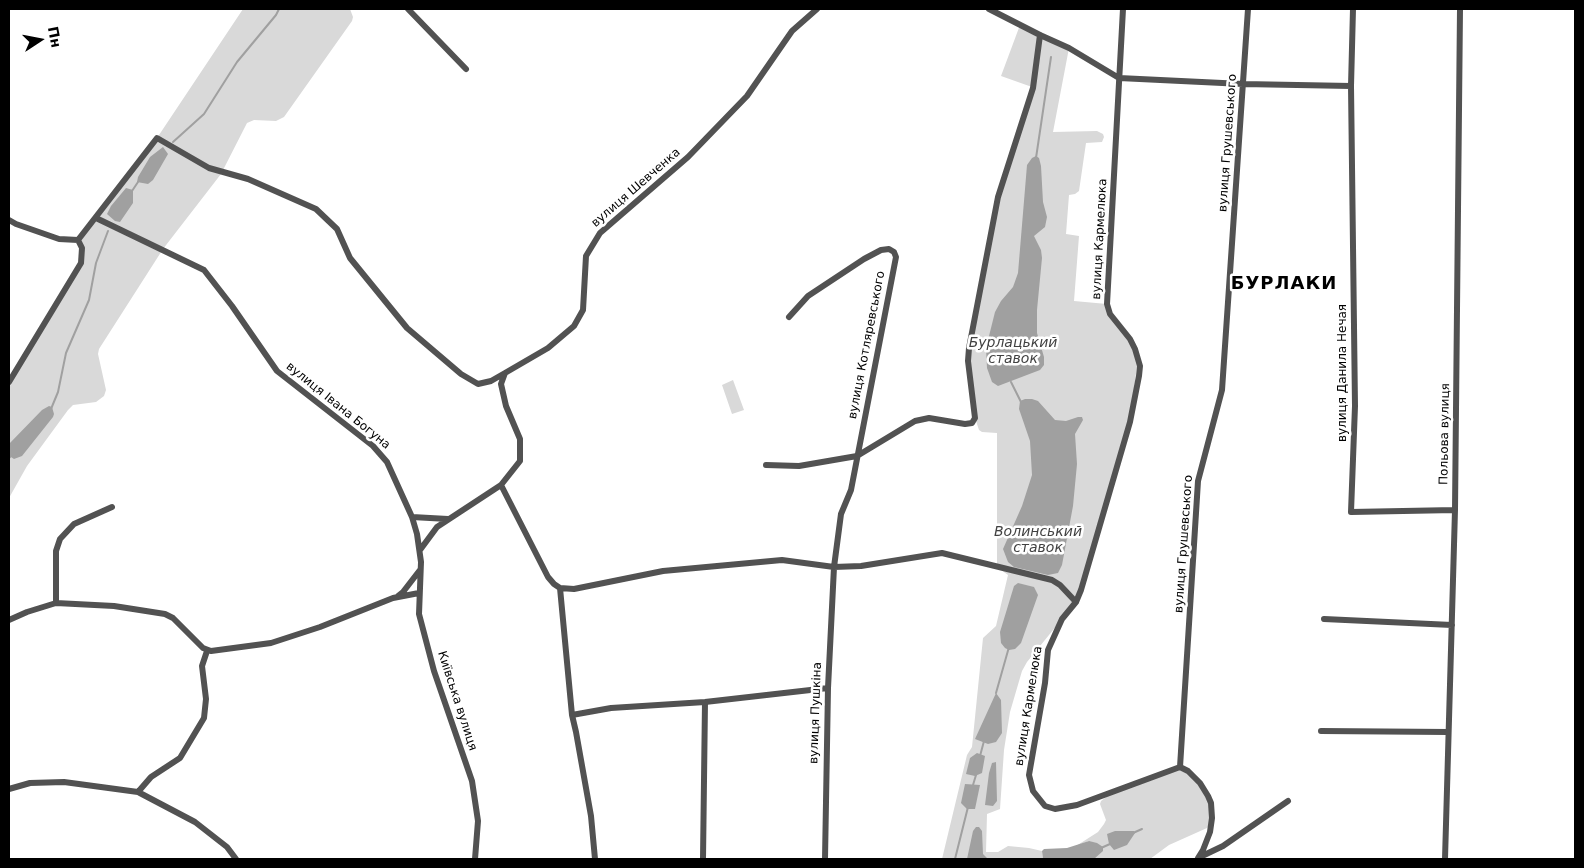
<!DOCTYPE html>
<html>
<head>
<meta charset="utf-8">
<style>
	body { margin:0 }
	#map { position:relative; width:1584px; height:868px; overflow:hidden; background:#fff; font-family:"DejaVu Sans",sans-serif }
	canvas { display:block }
	.frame { position:absolute; inset:0; border:10px solid #000; pointer-events:none }
	.north { position:absolute; left:15px; top:15px; width:50px; height:50px; -webkit-text-stroke:4px #fff; paint-order:stroke; rotate:79deg; font-size:14px; font-weight:700; line-height:20px; text-align:center; color:#000 }
	.north::after { content:''; display:block; margin:auto; width:18px; height:22px; background:#000; clip-path:polygon(50% 0,100% 100%,50% 72%,0 100%) }
</style>
</head>
<body>
<div id="map">
<canvas width="1584" height="868"></canvas>
<div class="frame"></div>
<div class="north">Пн</div>
</div>
<script>
const g = document.querySelector('canvas').getContext('2d');
g.lineJoin = 'round';
function fill(path, color) {
  g.fillStyle = color;
  g.fill(path, 'evenodd');
}
function poly(rows) {
  const path = new Path2D();
  for (const r of rows) {
    path.moveTo(r[0], r[1]);
    for (let i = 2; i < r.length; i += 2) path.lineTo(r[i], r[i + 1]);
  }
  return path;
}
function trace(path, color, width, dash) {
  g.strokeStyle = color;
  g.lineWidth = width;
  g.lineCap = dash ? 'butt' : 'round';
  g.setLineDash(dash || []);
  g.stroke(path);
}
function drawText(font, color, halo, rows, align = 'center') {
  g.font = font + ' "DejaVu Sans",sans-serif';
  g.lineWidth = 5;
  g.setLineDash([]);
  g.textBaseline = 'middle';
  g.strokeStyle = halo;
  g.fillStyle = color;
  for (const [text, x, y, turn = 0] of rows) {
    g.save();
    g.translate(x, y);
    g.rotate((+turn || 0) * Math.PI / 180);
    g.textAlign = isNaN(turn) ? turn : align;
    if (halo) g.strokeText(text, 0, 0);
    g.fillText(text, 0, 0);
    g.restore();
  }
}
const green = poly([
	[243,9,350,9,353,17,352,21,284,117,276,121,254,120,247,123,221,174,163,249,99,349,98,354,106,390,104,396,96,402,73,405,68,410,27,466,9,498,9,382,81,263,78,240,157,138],
	[1020,25,1069,48,1053,132,1097,131,1103,134,1104,137,1102,142,1086,143,1079,191,1075,194,1069,195,1066,234,1079,236,1074,301,1107,304,1138,357,1130,422,1081,590,1062,619,1027,662,1022,671,1010,712,1004,750,1000,809,987,814,986,852,998,852,1008,846,1029,848,1042,851,1043,859,942,859,967,755,972,747,983,638,996,626,1008,575,997,567,997,433,982,432,979,430,975,418,968,361,998,197,1032,87,1001,76],
	[733,380,744,410,732,414,722,385],
	[1180,767,1188,771,1208,796,1211,824,1207,828,1169,845,1150,859,1088,859,1089,841,1076,846,1098,832,1104,824,1106,820,1100,804,1101,801,1114,791]
]);
const water = poly([
	[163,147,168,154,153,180,148,184,137,182,138,177,150,157],
	[1036,156,1039,158,1041,166,1043,202,1047,217,1045,227,1034,236,1041,250,1042,258,1037,310,1037,333,1044,357,1044,365,1040,370,998,386,992,382,987,368,986,348,995,312,1001,301,1013,287,1018,273,1027,165,1032,158],
	[126,188,133,190,133,203,120,222,115,221,107,214,111,206],
	[1025,399,1032,399,1038,401,1055,420,1066,421,1078,417,1082,417,1083,420,1075,434,1077,464,1073,506,1062,565,1058,573,1048,575,1014,567,1008,562,1003,549,1022,506,1032,475,1030,441,1019,409,1020,401],
	[49,406,52,407,54,414,53,417,22,456,14,459,11,457,9,455,9,444,42,410],
	[1018,583,1034,587,1038,595,1021,643,1015,649,1009,650,1005,648,1001,643,1000,632,1014,586],
	[996,693,1001,700,1002,733,996,742,988,744,975,739],
	[977,753,985,756,982,773,975,776,966,774,970,758],
	[996,762,997,801,993,806,985,805,989,773,992,763],
	[965,784,980,785,975,809,967,809,961,803],
	[976,827,979,827,982,831,983,854,988,859,967,859,973,831],
	[1115,831,1134,831,1135,833,1127,845,1114,850,1109,844,1107,834],
	[1089,841,1097,843,1103,847,1103,851,1094,859,1043,859,1042,851,1044,849,1067,848]
]);
const stream = poly([
	[173,142,204,114,237,62,276,15,279,9],
	[1036,158,1051,57],
	[132,191,138,182],
	[1011,382,1021,402],
	[51,409,58,392,66,353,89,300,96,263,108,231],
	[9,458,12,455],
	[996,693,1009,647],
	[980,756,984,741],
	[973,785,976,775],
	[1133,833,1142,829],
	[1101,848,1110,844],
	[955,859,968,807]
]);
const street = poly([
	[408,9,466,69],
	[989,9,1040,35,1069,48,1119,78,1243,84,1351,86],
	[1123,9,1107,304,1110,314,1130,339,1135,349,1140,366,1139,376,1130,422,1081,590,1076,602,1062,619,1048,650,1045,683,1029,775,1033,791,1045,806,1055,809,1077,805,1180,767],
	[1353,9,1351,86,1355,406,1351,512,1455,510],
	[96,218,204,270,232,306,277,371,373,446,387,462,412,517,417,534,421,562,419,614,434,671,472,781,478,821,475,859],
	[9,220,16,224,59,239,78,240],
	[789,317,808,296,864,259,881,250,889,249,894,252,896,257,851,490,841,514,834,567,828,688,825,859],
	[9,382,81,263,82,248,78,240,157,138,209,168,248,179,316,209,337,229,350,258,407,328,461,374,478,384,491,381,505,373],
	[766,465,799,466,857,456,915,421,929,418,965,424,972,423,975,418,968,361,969,348,998,197,1033,88,1040,35],
	[501,485,548,577,554,584,560,588,572,715,576,732,591,816,595,859],
	[412,517,448,519],
	[420,550,437,527,501,485,520,461,520,439,506,406,501,384,505,373,548,348,574,326,583,310,586,256,600,233,688,157,747,96,792,31,817,9],
	[560,588,574,589,663,571,782,560,834,567,861,566,942,553,1052,580,1060,585,1076,602],
	[398,596,403,592,420,570],
	[56,603,56,551,60,539,74,524,112,507],
	[1324,619,1452,625],
	[9,620,27,612,56,603,114,606,165,614,173,618,203,648,211,651,271,643,320,627,393,598,419,593],
	[572,715,611,708,705,702,828,688],
	[1321,731,1448,732],
	[9,789,30,783,64,782,138,792,195,822,227,847,236,859],
	[138,792,151,777,180,758,204,718,206,699,202,666,207,651],
	[1200,857,1223,846,1288,801],
	[1198,858,1203,850,1210,832,1212,818,1211,803,1208,796,1200,783,1188,771,1180,767,1198,481,1222,390,1248,9],
	[703,859,705,702],
	[1445,859,1455,510,1460,9]
]);
const streetNames = [
	["вулиця Грушевського",1228,143,-86],
	["вулиця Шевченка",636,188,-41],
	["вулиця Кармелюка",1100,239,-87],
	["вулиця Котляревського",867,345,-79],
	["вулиця Данила Нечая",1343,373,-90],
	["вулиця Івана Богуна",338,406,39],
	["Польова вулиця",1445,434,-89],
	["вулиця Грушевського",1184,544,-86],
	["Київська вулиця",457,701,72],
	["вулиця Кармелюка",1029,706,-81],
	["вулиця Пушкіна",816,713,-88]
];
const waterNames = [
	["Бурлацький",1013,343],
	["ставок",1013,359],
	["Волинський",1038,532],
	["ставок",1038,548]
];
const districtNames = [
	["БУРЛАКИ",1284,284]
];
fill(green, '#d9d9d9');
fill(water, '#a0a0a0');
trace(stream, '#a0a0a0', 2);
trace(street, '#525252', 6);
drawText('12px', '#000', '#fff', streetNames);
drawText('italic 14px', '#414141', '#fff', waterNames);
g.letterSpacing = '1px';
drawText('bold 18px', '#000', '#fff', districtNames);
g.letterSpacing = '0px';
</script>
</body>
</html>
